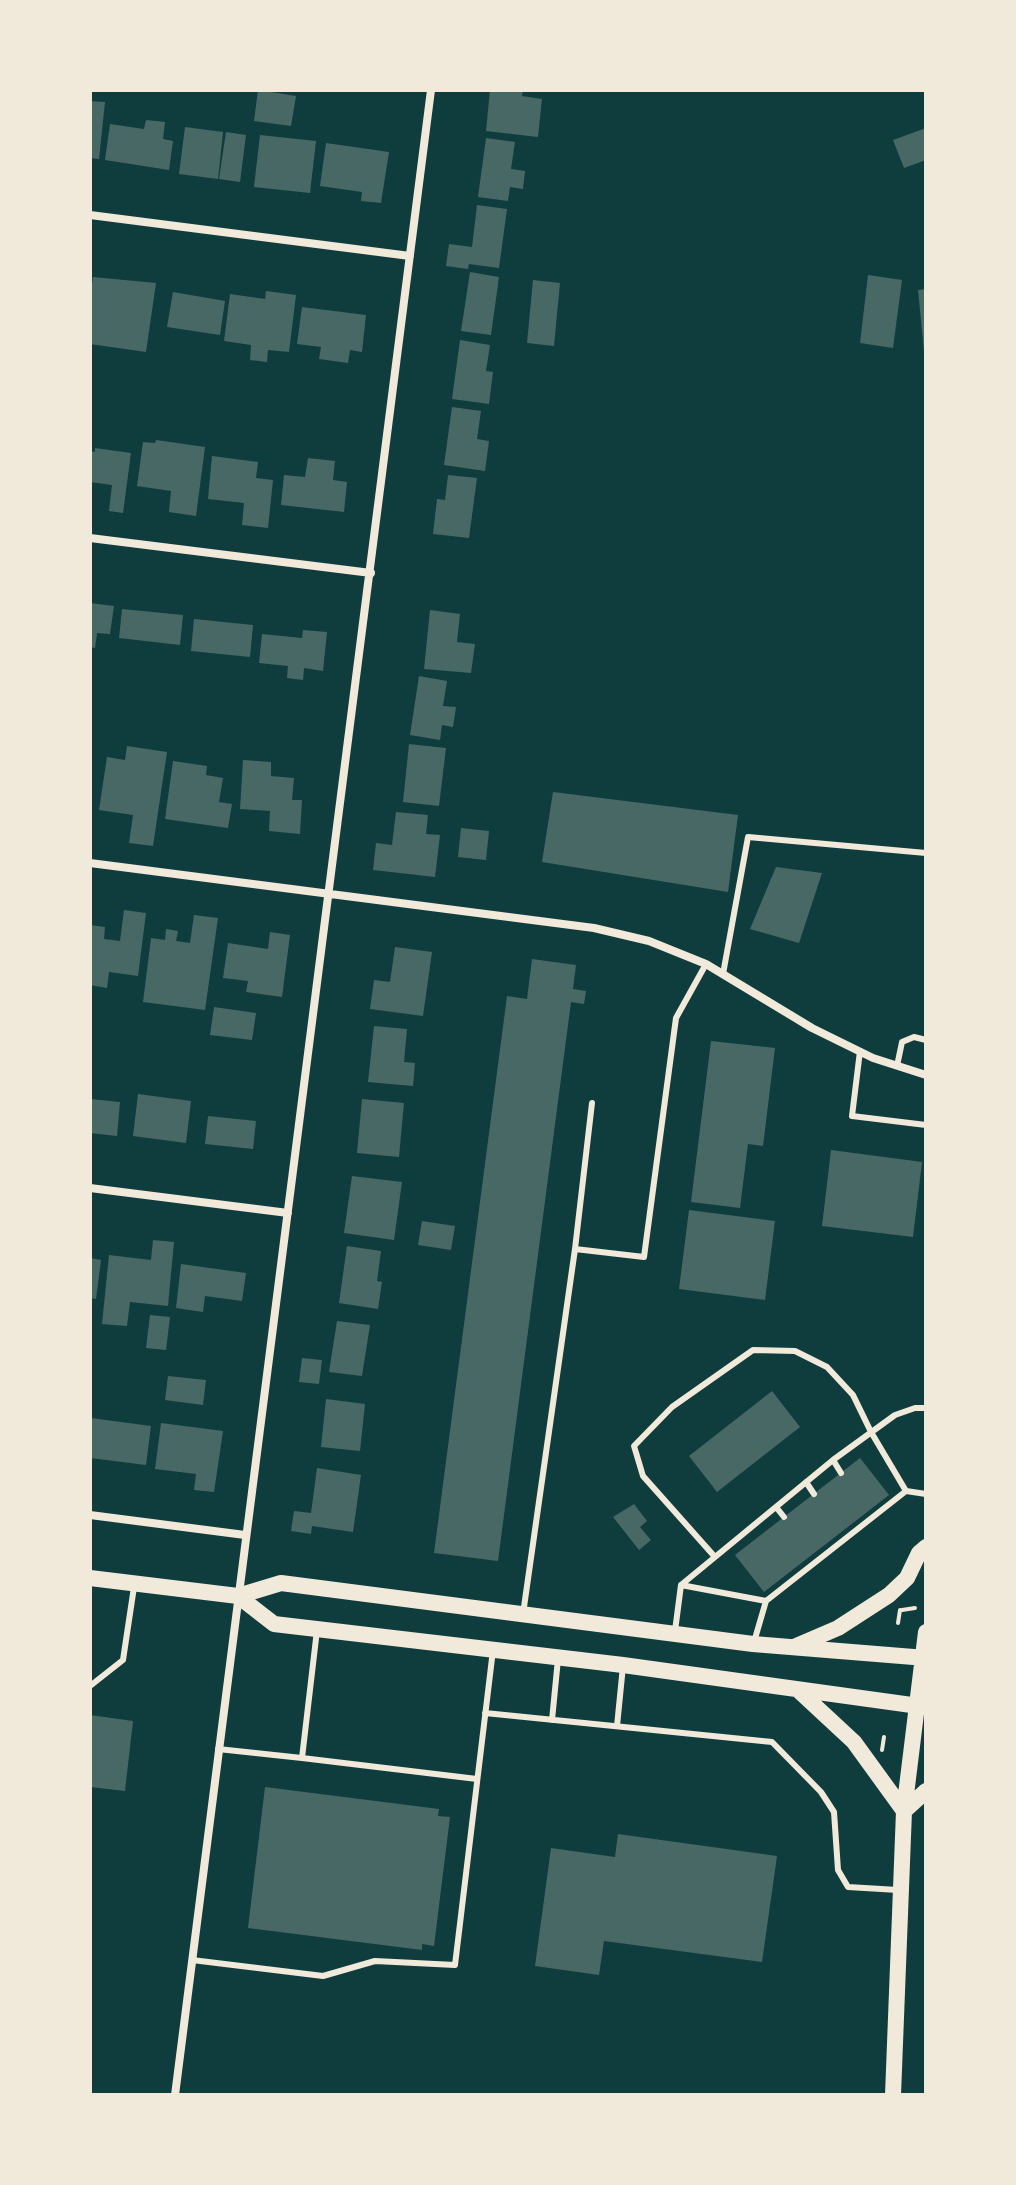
<!DOCTYPE html>
<html>
<head>
<meta charset="utf-8">
<style>
	body { margin:0 }
	#map { position:relative; width:1016px; height:2185px; overflow:hidden; background:#0f3d3e; font-family:Mulish,sans-serif }
	canvas { display:block }
	.frame { position:absolute; inset:0; border:92px solid #f1e9da; pointer-events:none }
</style>
</head>
<body>
<div id="map">
<canvas width="1016" height="2185"></canvas>
<div class="frame"></div>
</div>
<script>
const g = document.querySelector('canvas').getContext('2d');
g.lineJoin = 'round';
function fill(path, color) {
  g.fillStyle = color;
  g.fill(path, 'evenodd');
}
function poly(rows) {
  const path = new Path2D();
  for (const r of rows) {
    path.moveTo(r[0], r[1]);
    for (let i = 2; i < r.length; i += 2) path.lineTo(r[i], r[i + 1]);
  }
  return path;
}
function trace(path, color, width, dash) {
  g.strokeStyle = color;
  g.lineWidth = width;
  g.lineCap = dash ? 'butt' : 'round';
  g.setLineDash(dash || []);
  g.stroke(path);
}
const building = poly([
	[258,90,296,96,291,126,254,121],
	[490,90,523,90,522,96,542,99,538,137,486,131],
	[90,101,105,102,99,159,90,158],
	[146,120,165,122,163,139,173,141,169,170,105,160,110,124,144,129],
	[185,127,223,132,218,179,179,174],
	[926,128,926,160,904,168,893,140],
	[226,132,246,135,240,182,219,179],
	[260,135,316,141,310,193,254,187],
	[486,138,515,142,511,169,525,171,523,189,510,187,508,201,478,197],
	[326,143,389,152,381,203,361,201,362,192,320,186],
	[477,205,507,209,499,268,469,264,468,269,446,266,449,244,472,247],
	[470,272,499,277,491,335,461,331],
	[868,275,902,280,893,348,860,343],
	[93,277,156,283,146,352,90,344,90,300],
	[533,280,560,283,554,346,527,343],
	[926,289,926,351,924,351,918,290],
	[266,291,296,295,289,352,268,350,267,362,250,360,251,345,224,341,230,294,265,299],
	[173,292,225,301,220,335,167,327],
	[302,307,366,315,362,352,350,350,348,363,319,359,321,347,297,344],
	[460,340,490,345,486,371,493,372,489,404,452,399],
	[452,407,481,411,477,439,489,441,485,471,444,465],
	[156,440,205,447,196,516,169,512,171,491,137,486,143,442,155,443],
	[95,448,131,453,123,513,109,511,112,485,90,482,90,451,95,452],
	[212,456,258,462,256,478,273,480,268,528,242,525,244,503,208,499],
	[308,458,335,461,333,480,347,482,344,512,281,505,284,475,305,477],
	[448,475,477,478,469,538,433,534,437,499,445,500],
	[90,603,114,606,110,634,97,633,95,648,90,647],
	[122,609,183,615,180,645,119,638],
	[430,610,460,614,457,642,475,644,471,673,424,669],
	[194,619,253,625,250,657,191,651],
	[303,630,327,632,323,671,304,668,303,680,287,678,288,666,259,663,262,634,302,638],
	[419,676,447,681,443,706,456,707,453,727,442,725,440,740,410,735],
	[409,744,446,748,439,806,403,802],
	[127,746,167,752,153,846,129,843,133,815,99,810,107,757,125,760],
	[243,760,271,762,271,776,294,778,292,800,302,800,300,834,269,831,270,811,240,809],
	[173,761,207,766,206,775,223,778,219,802,232,804,228,828,165,819],
	[553,792,738,815,728,892,542,862],
	[396,812,428,815,426,834,440,835,435,877,373,870,376,843,392,845],
	[461,828,489,831,486,860,458,857],
	[776,867,822,873,799,943,750,929],
	[124,910,146,913,138,976,109,972,107,988,90,985,90,925,105,927,104,939,120,941],
	[194,915,218,918,205,1010,143,1002,151,938,165,940,166,929,178,931,176,941,190,943],
	[270,932,290,935,282,997,246,992,248,981,223,978,228,943,268,949],
	[395,947,432,952,423,1016,370,1009,374,980,390,982],
	[532,959,576,965,573,989,586,991,584,1004,571,1002,498,1561,434,1553,507,996,527,999],
	[214,1007,256,1013,252,1040,210,1035],
	[374,1026,407,1029,404,1062,415,1063,413,1086,368,1082],
	[711,1041,775,1048,763,1146,748,1144,740,1208,691,1202],
	[138,1094,191,1101,186,1143,133,1136],
	[90,1099,120,1102,117,1136,90,1133],
	[362,1099,404,1103,399,1157,357,1153],
	[208,1116,256,1121,253,1149,205,1144],
	[831,1150,922,1162,913,1237,822,1226],
	[352,1176,402,1182,394,1240,344,1233],
	[689,1210,775,1221,765,1300,679,1289],
	[422,1221,455,1226,451,1250,418,1245],
	[153,1240,174,1242,168,1306,130,1302,127,1326,102,1324,109,1255,151,1260],
	[347,1246,381,1251,377,1281,382,1282,378,1309,339,1303],
	[90,1258,101,1260,96,1299,90,1298],
	[181,1264,246,1273,242,1301,205,1296,203,1312,176,1308],
	[150,1315,170,1317,166,1350,146,1348],
	[337,1321,370,1325,362,1376,329,1372],
	[302,1358,322,1360,319,1384,299,1382],
	[168,1376,206,1380,203,1405,165,1400],
	[772,1391,800,1427,717,1492,689,1456],
	[326,1399,365,1404,360,1451,321,1447],
	[91,1418,151,1426,146,1465,90,1458],
	[161,1423,223,1431,214,1492,194,1490,196,1474,155,1469],
	[860,1458,889,1495,764,1592,735,1555],
	[317,1468,361,1475,353,1532,312,1526,311,1534,291,1531,294,1511,311,1513],
	[634,1504,647,1521,640,1527,651,1540,639,1550,613,1517],
	[90,1715,133,1721,125,1791,90,1787],
	[265,1787,439,1809,438,1816,450,1817,434,1946,422,1944,422,1950,248,1928],
	[618,1834,777,1856,762,1962,604,1941,599,1975,535,1966,551,1848,615,1857]
]);
const path = poly([
	[902,1610,915,1608],
	[898,1623,900,1610],
	[882,1750,884,1737]
]);
const service = poly([
	[723,974,748,837,926,853],
	[860,1051,852,1116,926,1125],
	[897,1066,902,1042,914,1037,926,1040],
	[575,1249,592,1103],
	[833,1460,841,1473],
	[806,1482,814,1494],
	[776,1507,784,1517],
	[715,1557,643,1476,634,1446,672,1407,753,1350,795,1351,827,1367,853,1395,871,1432,906,1491],
	[681,1585,766,1601],
	[523,1614,575,1249,644,1257,676,1018,706,964],
	[675,1631,681,1585,833,1460,895,1415,915,1408,926,1408],
	[754,1642,766,1601,906,1491,926,1494],
	[90,1686,123,1660,134,1587],
	[485,1713,772,1742,821,1792,834,1812,838,1870,848,1887,898,1890],
	[552,1720,558,1659],
	[617,1726,623,1666],
	[218,1749,302,1758,317,1630],
	[302,1758,477,1779],
	[192,1960,323,1976,375,1961,455,1965,493,1650]
]);
const minor = poly([
	[90,215,410,256],
	[90,538,371,573],
	[90,863,594,928,649,941,706,964,812,1028,873,1058,926,1075],
	[90,1188,288,1213],
	[90,1515,245,1535],
	[175,2095,431,90]
]);
const secondary = poly([
	[90,1578,238,1596,281,1583,753,1644,926,1658],
	[238,1596,274,1624,623,1665,926,1707],
	[796,1646,838,1628,889,1595,907,1578,919,1553,926,1547],
	[798,1690,854,1742,904,1811,926,1791],
	[893,2095,904,1811,926,1632]
]);
fill(building, '#486865');
trace(path, '#f1e9da', 4);
trace(service, '#f1e9da', 6);
trace(minor, '#f1e9da', 8);
trace(secondary, '#f1e9da', 16);
</script>
</body>
</html>
